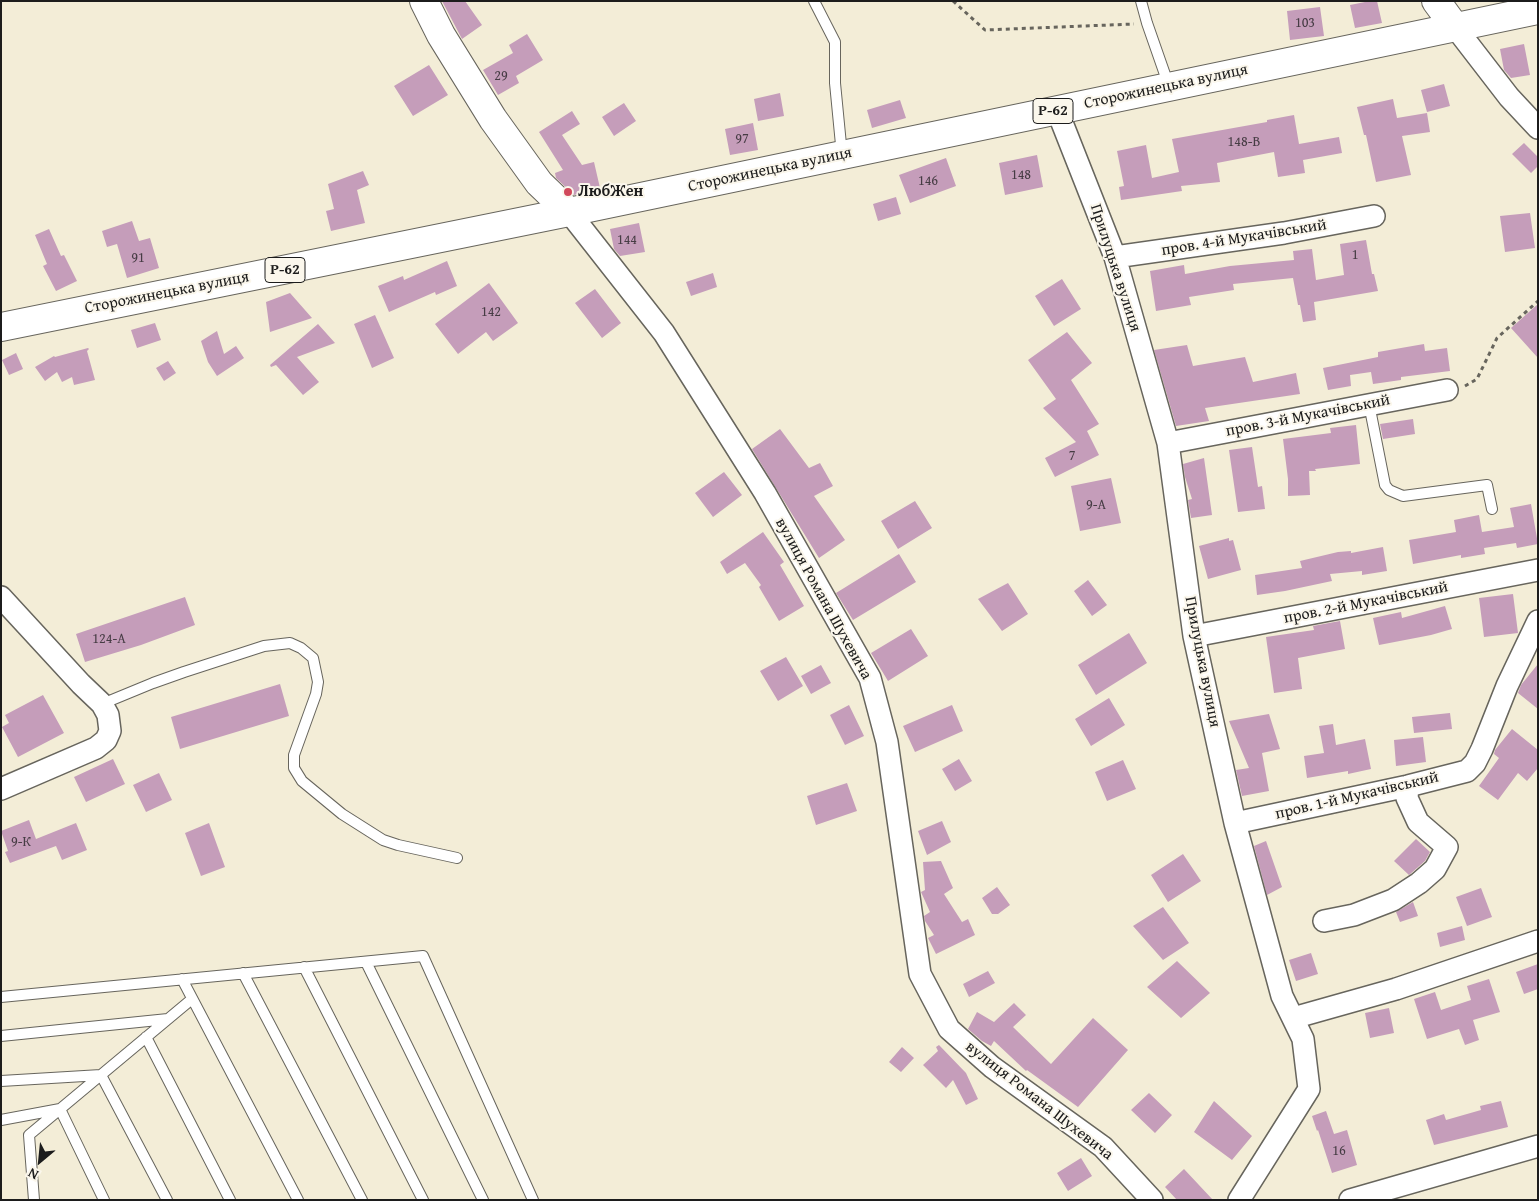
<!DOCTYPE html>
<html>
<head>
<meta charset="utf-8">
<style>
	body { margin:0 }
	#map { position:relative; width:1539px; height:1201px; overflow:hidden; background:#f3edd7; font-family:"Gentium Book Plus",serif }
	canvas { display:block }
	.frame { position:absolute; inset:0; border:2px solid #1c1c1c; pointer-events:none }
	.north { position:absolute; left:15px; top:1136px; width:50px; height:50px; -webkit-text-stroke:4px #fbf7ec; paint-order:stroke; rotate:208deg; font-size:14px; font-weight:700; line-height:20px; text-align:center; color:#1c1c1c }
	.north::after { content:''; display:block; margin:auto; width:18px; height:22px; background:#1c1c1c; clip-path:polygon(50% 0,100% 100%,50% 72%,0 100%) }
</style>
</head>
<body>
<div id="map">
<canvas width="1539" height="1201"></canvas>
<div class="frame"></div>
<div class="north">N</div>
</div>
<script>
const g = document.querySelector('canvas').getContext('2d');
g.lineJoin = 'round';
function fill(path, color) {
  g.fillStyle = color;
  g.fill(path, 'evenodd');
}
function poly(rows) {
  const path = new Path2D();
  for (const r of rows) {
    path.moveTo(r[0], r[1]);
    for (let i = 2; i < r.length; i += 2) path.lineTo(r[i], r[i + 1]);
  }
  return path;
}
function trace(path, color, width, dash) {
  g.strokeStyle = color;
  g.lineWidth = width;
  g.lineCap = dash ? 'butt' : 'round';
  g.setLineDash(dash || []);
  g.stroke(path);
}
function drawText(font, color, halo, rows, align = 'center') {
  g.font = font + ' "Gentium Book Plus",serif';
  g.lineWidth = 4;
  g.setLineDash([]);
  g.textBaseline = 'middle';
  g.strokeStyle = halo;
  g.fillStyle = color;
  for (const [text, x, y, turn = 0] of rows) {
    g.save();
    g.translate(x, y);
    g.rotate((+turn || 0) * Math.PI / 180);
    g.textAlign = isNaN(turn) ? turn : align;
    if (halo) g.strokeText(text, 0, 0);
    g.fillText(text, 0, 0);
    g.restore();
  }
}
const building = poly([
	[442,1,465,1,482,25,462,39],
	[1370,1,1377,1,1382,23,1355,28,1350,5],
	[1320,7,1324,36,1290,40,1287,11],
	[527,34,543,60,516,76,519,83,498,95,483,70,513,53,509,45],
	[1524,44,1530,75,1511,78,1504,70,1500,49],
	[429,65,448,95,413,116,394,86],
	[1444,84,1450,106,1427,112,1421,90],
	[780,93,784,116,758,121,754,99],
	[1393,99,1397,118,1427,113,1430,132,1402,136,1411,175,1376,182,1366,135,1364,135,1357,107],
	[900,100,906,118,872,128,867,110],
	[624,103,636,121,614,136,602,117],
	[572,111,580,124,562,135,582,165,594,162,600,188,574,195,556,178,555,173,563,170,539,132],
	[1294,115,1299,144,1339,137,1342,153,1303,160,1305,173,1278,177,1274,152,1217,163,1220,182,1181,186,1182,191,1121,200,1119,187,1124,186,1117,151,1146,145,1152,178,1179,172,1172,139,1267,122,1267,120],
	[753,123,758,150,730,155,725,129],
	[1524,143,1538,157,1538,166,1531,173,1512,154],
	[1037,155,1043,187,1005,195,999,163],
	[946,158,956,186,910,203,899,175],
	[363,171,369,185,357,190,365,223,331,231,326,211,334,209,328,184],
	[896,197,901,214,878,221,873,204],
	[1530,213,1535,248,1505,252,1500,216],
	[132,221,139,241,150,238,159,268,127,278,117,244,107,247,102,231],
	[639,223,645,252,620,256,614,249,610,229],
	[49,229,61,256,64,255,77,281,56,291,43,266,47,264,35,235],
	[1366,240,1372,274,1374,274,1378,291,1314,302,1316,320,1303,322,1300,305,1298,305,1293,278,1233,284,1234,290,1189,297,1191,305,1156,311,1150,271,1184,265,1185,274,1230,266,1294,260,1293,251,1312,249,1316,280,1344,275,1340,244],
	[447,261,457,286,436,295,435,292,389,312,378,286,403,276,404,280],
	[713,273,717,287,691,296,686,282],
	[1062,279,1081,309,1054,326,1035,296],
	[489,283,518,323,493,341,486,332,458,354,435,324],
	[595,289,621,323,602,338,575,303],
	[290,293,312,318,270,332,266,302],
	[1538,304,1538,358,1511,328],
	[375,315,394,358,372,368,354,324],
	[155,323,161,340,137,348,131,330],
	[318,324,335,343,297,357,319,382,303,395,276,365,271,367,270,365],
	[217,331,224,354,236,346,244,358,217,376,208,362,201,341],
	[1067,332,1092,363,1071,380,1099,424,1087,431,1099,455,1055,477,1045,458,1076,442,1043,408,1056,399,1028,360],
	[1424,344,1425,351,1447,348,1450,371,1401,377,1401,380,1373,384,1371,372,1350,375,1351,386,1328,390,1323,368,1378,357,1378,352],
	[1187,345,1193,366,1245,357,1253,382,1296,373,1300,394,1205,408,1209,421,1176,426,1154,350],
	[88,348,89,349,87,351,95,380,74,385,72,377,62,382,57,372,45,381,35,367,54,356,55,357],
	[16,353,23,369,9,375,2,360],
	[168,361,176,373,164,381,156,368],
	[1413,419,1415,434,1383,439,1380,424],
	[1356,425,1360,464,1315,469,1316,471,1309,471,1310,495,1288,496,1288,479,1283,439,1331,433,1330,428],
	[780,429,809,468,820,463,833,486,814,496,845,540,819,558,752,449],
	[1252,447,1258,487,1262,486,1265,509,1238,512,1229,450],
	[1204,458,1212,515,1191,518,1188,500,1192,499,1185,477,1183,464],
	[724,472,742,495,713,517,695,493],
	[1111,478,1121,523,1080,531,1071,486],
	[915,501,932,528,898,549,881,521],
	[1531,504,1538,544,1517,548,1516,543,1484,548,1485,554,1461,558,1461,555,1413,564,1409,540,1456,532,1454,520,1479,515,1482,532,1514,527,1510,508],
	[763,532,784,562,780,565,804,606,779,621,759,587,761,585,745,563,727,574,720,562],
	[1229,538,1229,541,1233,540,1241,570,1208,579,1199,546],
	[1383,547,1387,571,1362,575,1362,571,1330,574,1332,581,1285,591,1257,595,1255,575,1302,568,1300,561,1338,552,1351,551,1351,553],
	[899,554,916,582,853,620,836,593],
	[1088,580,1107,605,1092,616,1074,591],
	[1008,583,1028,614,1002,631,978,599],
	[1513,594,1518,633,1484,637,1479,598],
	[185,597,195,625,141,645,85,662,76,634],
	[1445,606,1452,629,1431,635,1379,645,1373,618,1401,612,1402,618],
	[1340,621,1345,649,1298,658,1302,689,1274,693,1266,637,1314,630,1313,626],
	[911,629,928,656,888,681,871,653],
	[1129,633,1147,663,1096,695,1078,665],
	[786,657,803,686,778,701,760,671],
	[1538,664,1538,709,1518,693,1521,685],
	[821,665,831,683,811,694,801,676],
	[280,684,289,716,180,749,171,717],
	[43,695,64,733,18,757,2,727,9,723,5,715],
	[1109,698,1125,725,1091,746,1075,719],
	[849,705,864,736,845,745,830,715],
	[952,705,963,731,915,752,903,726],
	[1450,713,1452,729,1414,733,1412,717],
	[1269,714,1280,749,1262,753,1269,791,1242,796,1236,770,1249,768,1229,721],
	[1333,724,1336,745,1365,739,1371,769,1348,774,1348,771,1307,778,1304,756,1324,753,1319,726],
	[1512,729,1538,750,1538,768,1527,781,1518,773,1498,800,1479,786,1499,758,1494,754,1495,750],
	[1423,737,1426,762,1396,766,1394,740],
	[113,759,125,784,86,802,74,777],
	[959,759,972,781,955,791,942,769],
	[1123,760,1136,789,1107,801,1095,772],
	[159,773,172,800,146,812,133,785],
	[847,783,857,811,816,825,807,796],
	[29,820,36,839,76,823,87,850,62,860,56,846,10,863,5,852,8,851,1,831],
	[942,821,951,842,927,855,918,831],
	[209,823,225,867,201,876,185,833],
	[1416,839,1430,852,1425,861,1409,875,1394,861],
	[1266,841,1282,887,1267,895,1254,846],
	[1183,854,1201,881,1168,902,1151,875],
	[941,861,953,888,944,894,962,922,968,919,975,935,936,954,928,938,934,935,925,921,924,916,930,912,921,892,925,890,923,862],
	[997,887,1010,905,998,914,992,914,982,898],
	[1481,888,1492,917,1467,926,1456,897],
	[1413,902,1418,916,1400,922,1396,912],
	[1163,907,1189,943,1163,960,1133,926],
	[1462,926,1465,940,1440,947,1437,933],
	[1311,953,1318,974,1296,981,1289,960],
	[1177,961,1210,993,1181,1018,1147,987],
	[1538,964,1538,989,1524,994,1516,972],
	[988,971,995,983,969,997,963,984],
	[1489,979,1500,1012,1473,1020,1479,1040,1465,1045,1459,1029,1427,1039,1414,999,1435,992,1441,1010,1471,1000,1467,986],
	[1014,1003,1026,1015,1013,1027,1051,1064,1093,1018,1128,1050,1078,1107,1027,1070,1026,1071,994,1041,991,1046,982,1041,968,1029,977,1012,994,1022],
	[1389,1008,1394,1033,1370,1038,1365,1013],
	[939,1045,966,1073,978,1099,966,1105,953,1080,946,1088,923,1065,938,1051,936,1047],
	[902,1047,914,1058,901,1072,889,1062],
	[1149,1093,1172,1115,1155,1133,1131,1110],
	[1214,1101,1252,1136,1232,1160,1194,1132],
	[1501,1101,1508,1127,1434,1145,1426,1120,1444,1114,1446,1120,1481,1110,1480,1106],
	[1326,1111,1334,1134,1347,1130,1357,1165,1332,1173,1318,1130,1317,1131,1312,1116],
	[1081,1158,1092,1176,1068,1191,1057,1173],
	[1184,1169,1213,1200,1177,1200,1165,1187]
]);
const path = poly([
	[953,1,985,30,1134,24],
	[1465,386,1477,379,1497,338,1538,301]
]);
const lane = poly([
	[814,1,835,42,835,83,842,155],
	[1141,1,1147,23,1169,86],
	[1369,404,1385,485,1389,490,1403,496,1487,485,1492,509],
	[102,704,153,683,184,672,264,646,290,643,301,648,313,658,318,682,316,694,294,755,294,768,302,781,342,814,383,840,398,845,457,858],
	[366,962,483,1200],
	[304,967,423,1200],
	[243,973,362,1200],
	[182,979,298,1200],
	[1,997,423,956,533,1200],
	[1,1036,168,1019],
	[146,1037,230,1200],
	[1,1081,101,1075,167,1200],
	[1,1120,60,1109,104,1200],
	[34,1200,29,1135,192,999]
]);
const street = poly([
	[1455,27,1509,97,1538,128],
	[1057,110,1115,257,1168,443,1194,636,1235,823,1282,996,1303,1039,1309,1089,1239,1200],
	[569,212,664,333,765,493,870,678,887,742,920,974,949,1029,992,1067,1103,1147,1152,1200],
	[1115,257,1284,233,1374,216],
	[1168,443,1447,390],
	[1,597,81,684,102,704,108,715,110,731,106,740,96,748,1,789],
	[1194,636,1538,570],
	[1235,823,1408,786,1467,771,1475,763,1482,749,1507,686,1538,621],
	[1324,921,1354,915,1393,900,1419,883,1435,869,1447,847,1418,822,1407,798,1408,786],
	[1293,1018,1396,989,1538,941],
	[1350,1200,1538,1146]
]);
const secondary = poly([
	[424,1,441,35,493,119,539,183,569,212],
	[1436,1,1455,27]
]);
const primary = poly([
	[1,327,569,212,1538,10]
]);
const markers = [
	[568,192,5,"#d1495b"]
];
const numberNames = [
	["103",1305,23],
	["29",501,76],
	["97",742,139],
	["148-В",1244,142],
	["148",1021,175],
	["146",928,181],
	["144",627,240],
	["1",1355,255],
	["91",138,258],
	["142",491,312],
	["7",1072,456],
	["9-А",1096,505],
	["124-А",109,639],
	["9-К",21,842],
	["16",1339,1151]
];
const shields = [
	[1053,111,40],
	[285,270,40]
];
const shieldNames = [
	["Р-62",1053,111],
	["Р-62",285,270]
];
const streetNames = [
	["Сторожинецька вулиця",1166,87,-12],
	["Сторожинецька вулиця",770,170,-12],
	["пров. 4-й Мукачівський",1244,238,-9],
	["Прилуцька вулиця",1115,268,72],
	["Сторожинецька вулиця",167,293,-11],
	["пров. 3-й Мукачівський",1308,416,-11],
	["вулиця Романа Шухевича",823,599,61],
	["пров. 2-й Мукачівський",1366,603,-11],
	["Прилуцька вулиця",1202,662,79],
	["пров. 1-й Мукачівський",1357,796,-13],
	["вулиця Романа Шухевича",1039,1101,38]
];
const poiNames = [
	["ЛюбЖен",578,192]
];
fill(building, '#c59dba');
trace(lane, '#67655d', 12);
trace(street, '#67655d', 24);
trace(secondary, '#67655d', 30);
trace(primary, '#67655d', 30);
trace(path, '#67655d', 3, [4, 4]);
trace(lane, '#fff', 10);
trace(street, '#fff', 21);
trace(secondary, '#fff', 28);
trace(primary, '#fff', 28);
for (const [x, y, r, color] of markers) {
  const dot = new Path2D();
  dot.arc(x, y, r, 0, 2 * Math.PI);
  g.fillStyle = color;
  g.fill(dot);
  trace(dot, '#fbf7ec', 2);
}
drawText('14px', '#463c44', null, numberNames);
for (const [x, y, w] of shields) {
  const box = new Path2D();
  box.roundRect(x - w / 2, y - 12.5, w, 25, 4);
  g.fillStyle = '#fbf7ec';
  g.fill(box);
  trace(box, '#1c1c1c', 1);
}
drawText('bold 15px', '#1c1c1c', null, shieldNames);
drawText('16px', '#1c1c1c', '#fbf7ec', streetNames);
drawText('bold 16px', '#1c1c1c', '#fbf7ec', poiNames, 'left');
</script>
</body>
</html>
